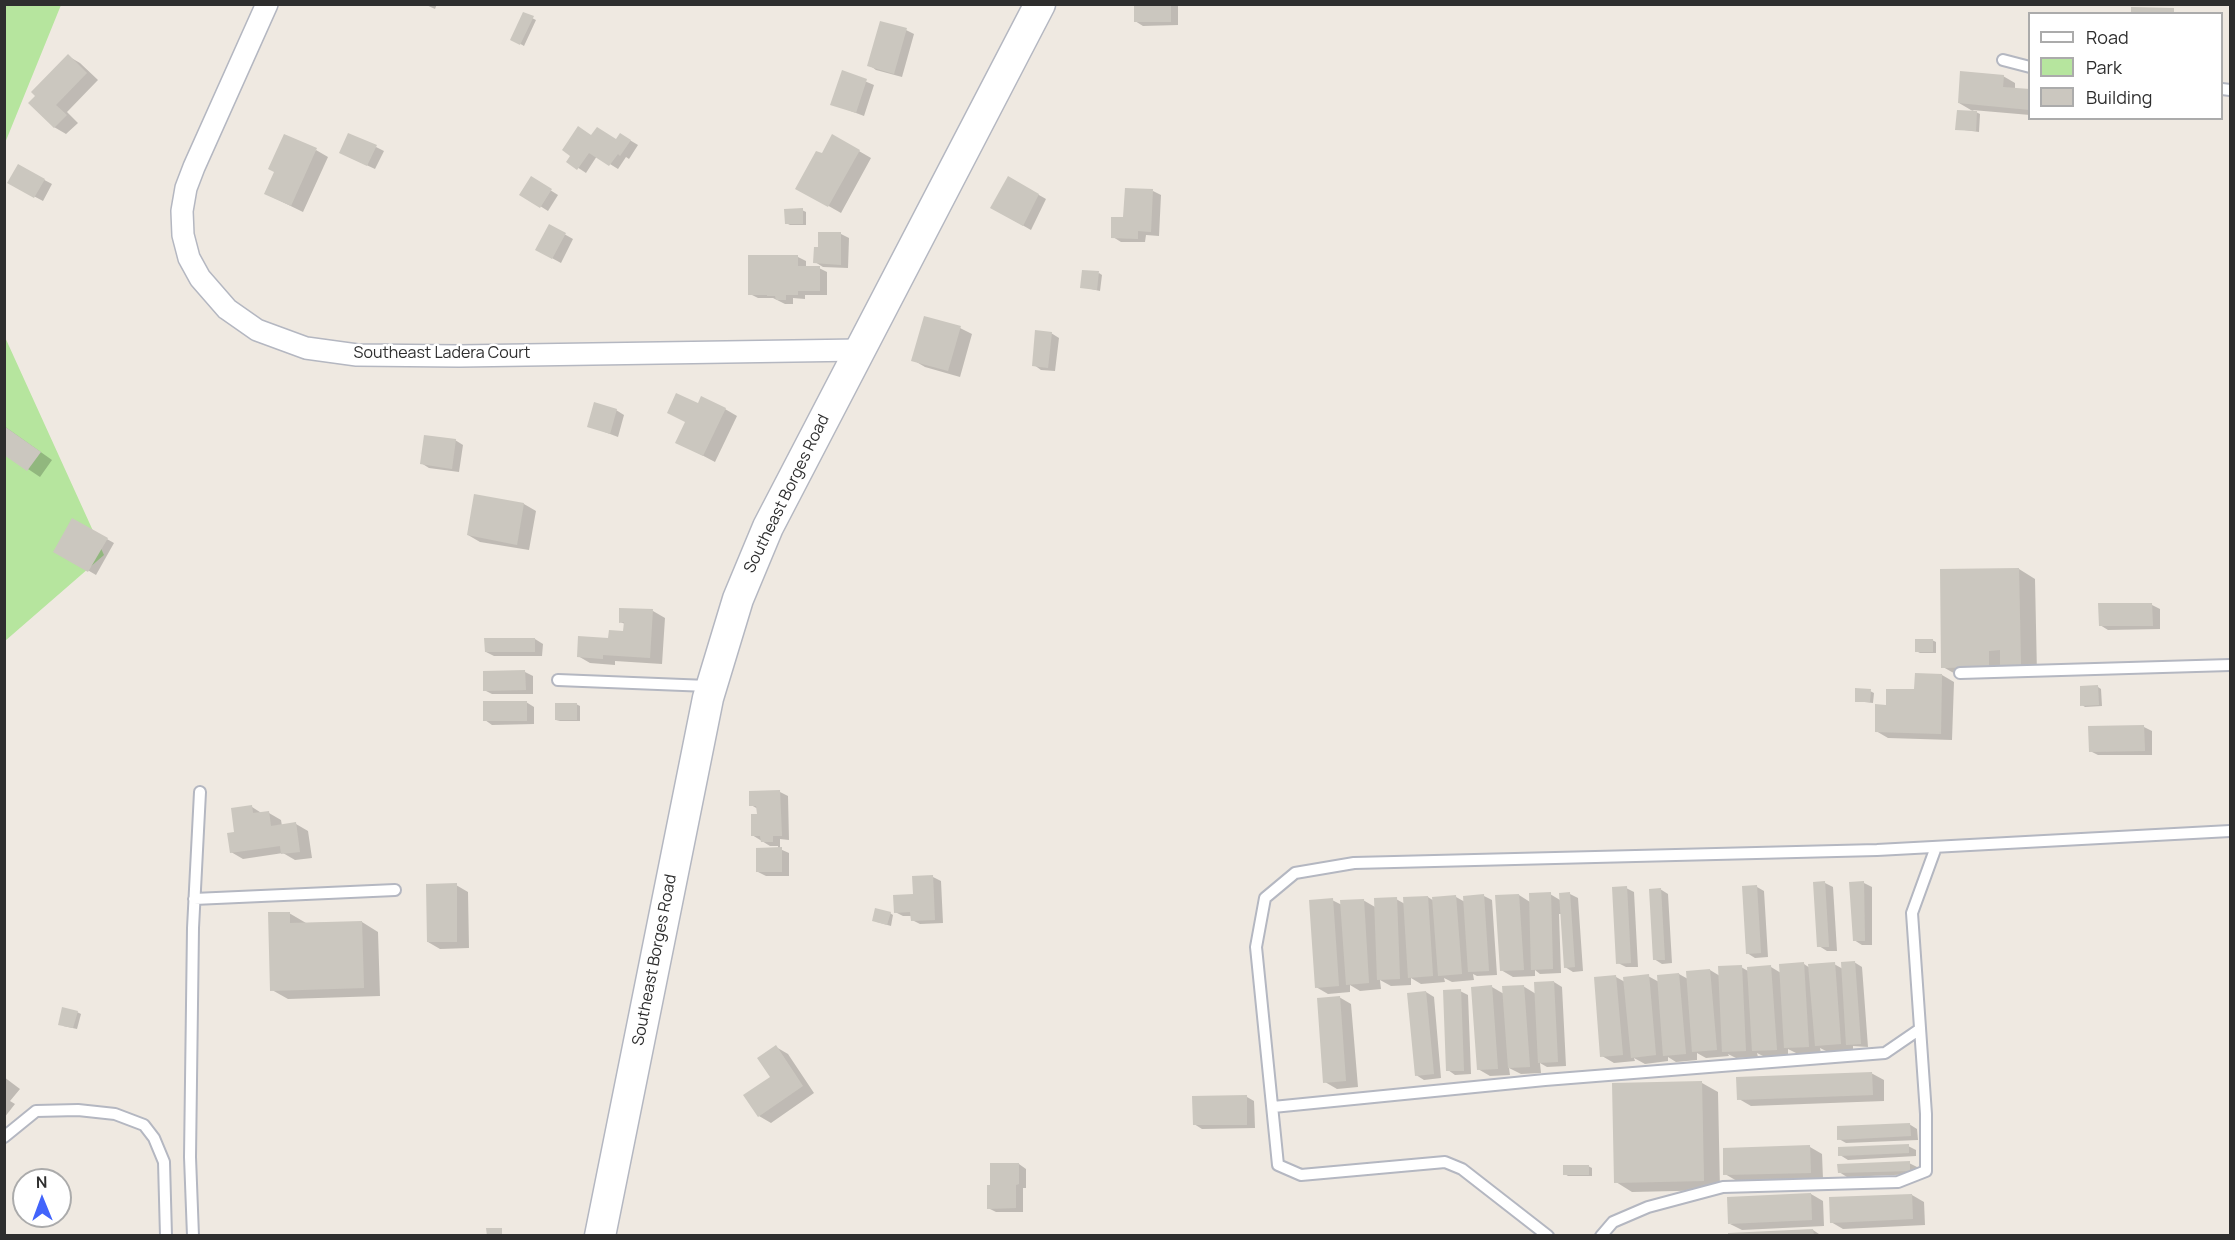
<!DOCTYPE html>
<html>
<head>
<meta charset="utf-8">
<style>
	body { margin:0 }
	#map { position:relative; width:2235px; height:1240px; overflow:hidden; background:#efe9e1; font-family:Manrope,sans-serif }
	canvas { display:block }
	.frame { position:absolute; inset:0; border:6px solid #2e2e2e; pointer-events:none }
	.legend { position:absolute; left:2028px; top:12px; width:195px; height:108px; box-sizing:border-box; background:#fff; border:2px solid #ababab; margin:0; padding:8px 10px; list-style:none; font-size:18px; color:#2e2e2e }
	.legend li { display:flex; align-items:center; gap:12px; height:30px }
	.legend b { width:30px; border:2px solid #ababab }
	.north { position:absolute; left:12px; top:1168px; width:60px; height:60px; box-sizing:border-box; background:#fff; border:2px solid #ababab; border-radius:50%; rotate:359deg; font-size:16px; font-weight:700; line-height:24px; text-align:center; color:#2e2e2e }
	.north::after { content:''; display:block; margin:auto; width:21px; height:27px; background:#4264fb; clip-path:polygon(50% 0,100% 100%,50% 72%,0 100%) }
</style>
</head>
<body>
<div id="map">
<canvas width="2235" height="1240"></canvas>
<div class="frame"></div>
<ul class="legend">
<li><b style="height:8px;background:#fff"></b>Road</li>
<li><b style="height:16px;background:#b6e59e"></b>Park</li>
<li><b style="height:16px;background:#cbc7bf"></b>Building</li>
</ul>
<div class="north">N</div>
</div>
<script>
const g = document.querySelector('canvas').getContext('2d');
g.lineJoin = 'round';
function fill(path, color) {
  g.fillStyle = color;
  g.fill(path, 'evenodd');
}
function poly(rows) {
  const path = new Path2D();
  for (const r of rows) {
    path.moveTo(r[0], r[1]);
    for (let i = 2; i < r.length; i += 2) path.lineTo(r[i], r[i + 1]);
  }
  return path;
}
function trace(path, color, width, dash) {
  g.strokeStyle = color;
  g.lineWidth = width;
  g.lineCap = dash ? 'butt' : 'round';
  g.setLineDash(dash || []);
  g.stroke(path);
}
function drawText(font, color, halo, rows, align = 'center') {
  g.font = font + ' Manrope,sans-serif';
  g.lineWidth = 5;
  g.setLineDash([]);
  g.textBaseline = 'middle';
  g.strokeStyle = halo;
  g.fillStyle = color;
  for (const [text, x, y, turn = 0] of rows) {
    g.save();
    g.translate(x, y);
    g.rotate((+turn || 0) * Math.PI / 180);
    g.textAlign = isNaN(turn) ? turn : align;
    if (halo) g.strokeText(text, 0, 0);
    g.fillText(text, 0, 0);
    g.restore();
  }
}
const green = poly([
	[5,4,61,5,5,143,4,5],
	[4,335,104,555,5,641,4,641]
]);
const shadow = poly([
	[424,4,437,4,435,9],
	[1135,4,1178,4,1178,25,1143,26,1135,21],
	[524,14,536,20,524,46,512,39],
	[906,30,914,34,902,77,876,70,869,65],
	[68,56,80,63,98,80,67,112,78,123,66,134,54,127,30,103],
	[843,72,874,85,864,116,832,104],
	[2003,76,2015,83,2015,90,2030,91,2030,115,1972,110,1980,114,1979,132,1957,129,1976,113,1959,103],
	[833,136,871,158,841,213,797,188,822,155],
	[592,137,617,141,628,139,638,145,629,159,626,157,618,169,597,156,586,173,568,161],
	[376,147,384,151,375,169,349,157],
	[316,150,328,157,303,212,266,194],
	[18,166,52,184,43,201,9,183],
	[531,178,558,195,548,211,521,194],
	[1009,178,1046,199,1031,230,992,208],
	[1153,191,1161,195,1159,236,1146,235,1145,242,1121,242,1113,237,1125,218],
	[802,210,806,212,806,225,790,225,786,223],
	[550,226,573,239,561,263,537,250],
	[820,234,841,234,849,238,848,268,823,267,815,262,820,248],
	[798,257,806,261,806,268,819,268,827,272,827,295,805,295,805,299,793,298,793,304,785,304,773,298,758,298,750,294],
	[1099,273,1102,275,1100,291,1082,287],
	[960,328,972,334,960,377,925,367,913,360],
	[1051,333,1059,338,1055,371,1041,370,1034,365],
	[699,405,725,409,737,416,715,462,677,442],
	[616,410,624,415,618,437,589,426],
	[4,426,52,460,40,477,4,453],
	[455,440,463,445,459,472,429,468,421,463],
	[476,496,524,504,536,511,529,550,480,542,468,535],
	[73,520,114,543,96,575,55,551],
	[2019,569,2035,579,2037,674,1959,676,1943,667,1941,571],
	[2152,605,2160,609,2160,629,2108,630,2100,625],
	[620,610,653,611,665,618,662,664,615,661,615,665,590,663,578,656,624,633,625,624,620,622],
	[535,639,543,644,542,656,494,656,486,652],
	[1932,640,1936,642,1936,653,1920,653,1916,651],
	[525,672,533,676,533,694,492,694,484,690],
	[1942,675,1954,682,1952,740,1888,738,1876,731,1887,706],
	[2098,687,2101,689,2102,706,2085,707,2082,705],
	[1870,691,1874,693,1873,703,1856,701],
	[526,702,534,707,534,724,492,725,485,720],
	[576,704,580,706,580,721,560,721,556,720],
	[2144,727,2152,731,2152,755,2098,755,2090,751],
	[780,792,788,796,789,840,780,839,780,849,789,853,789,876,766,876,758,872,778,849,778,846,770,846,752,835,758,809,751,805],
	[252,807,263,814,269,813,281,820,282,826,296,824,308,831,312,858,295,860,283,853,243,859,231,852,236,833],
	[933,877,941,881,943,923,920,924,912,920,912,916,903,916,895,912],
	[1825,883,1833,887,1837,951,1827,951,1819,946],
	[1864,883,1872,887,1872,945,1862,945,1854,940],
	[456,885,468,892,469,948,440,949,428,942],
	[1757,887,1764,891,1768,957,1755,958,1747,953],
	[1626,888,1634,892,1638,967,1626,967,1618,963],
	[1660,889,1668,894,1672,963,1662,964,1654,959],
	[1550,894,1560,900,1570,894,1578,898,1583,971,1573,972,1565,967,1561,914,1559,914,1561,973,1540,974,1535,970,1535,976,1513,977,1501,970,1519,895,1530,902],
	[1484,896,1492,900,1497,975,1477,976,1473,974,1474,980,1452,982,1444,978,1445,982,1421,984,1411,978,1411,985,1391,986,1380,980,1381,989,1360,991,1350,985,1350,992,1328,994,1316,987,1332,900,1342,905,1363,900,1375,907,1396,899,1405,904,1428,897,1434,901,1456,897,1465,902],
	[289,913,306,923,362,922,378,932,380,996,288,999,272,990],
	[890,913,893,915,891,926,877,922],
	[1854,962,1862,967,1868,1047,1853,1046,1853,1050,1828,1052,1820,1048,1821,1053,1798,1054,1788,1049,1788,1056,1765,1057,1757,1053,1758,1057,1736,1058,1728,1054,1729,1056,1706,1058,1697,1053,1697,1060,1676,1062,1668,1057,1668,1061,1645,1064,1634,1058,1635,1061,1614,1063,1602,1056,1616,977,1625,982,1648,976,1659,982,1658,976,1679,974,1688,979,1710,970,1720,976,1741,967,1748,971,1771,967,1781,973,1804,964,1810,968,1834,964,1843,969],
	[1554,982,1562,987,1566,1066,1547,1067,1540,1063,1541,1073,1521,1074,1509,1068,1510,1075,1490,1076,1478,1069,1492,987,1504,994,1523,986,1536,994],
	[1460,991,1468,995,1471,1074,1455,1075,1448,1070],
	[1426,992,1434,997,1441,1078,1424,1080,1416,1075],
	[1339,997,1351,1004,1358,1087,1337,1089,1325,1082],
	[77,1012,81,1014,77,1029,63,1026],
	[776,1047,788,1054,814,1093,771,1123,759,1116,772,1077],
	[1871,1073,1884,1080,1884,1101,1751,1106,1739,1099],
	[4,1077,20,1089,10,1101,15,1104,4,1118],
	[1702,1083,1718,1092,1720,1190,1632,1192,1616,1182],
	[1247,1097,1254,1101,1255,1128,1202,1129,1194,1124],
	[1909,1124,1917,1129,1918,1140,1846,1143,1839,1139],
	[1908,1146,1916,1150,1916,1156,1848,1160,1840,1155],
	[1810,1147,1822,1154,1823,1179,1737,1181,1725,1174,1724,1149],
	[1909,1163,1917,1167,1917,1174,1847,1177,1839,1172],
	[1019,1164,1026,1169,1026,1188,1023,1188,1023,1212,996,1212,988,1208,992,1186],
	[1588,1166,1592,1168,1592,1176,1568,1176,1565,1174],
	[1811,1194,1823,1201,1824,1226,1742,1230,1730,1224],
	[1912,1195,1924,1202,1925,1225,1843,1229,1831,1222],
	[1813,1230,1822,1236,1730,1236]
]);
const building = poly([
	[1134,4,1171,4,1171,22,1134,22],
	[2131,7,2174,8,2174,14,2131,14],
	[523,12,534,16,520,45,510,40],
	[880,21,907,28,894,74,867,66],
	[68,54,87,73,56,105,67,115,54,128,28,103,35,96,31,92],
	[842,70,867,79,856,113,830,105],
	[1960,71,2004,75,2003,87,2030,89,2030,110,1958,103],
	[1957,110,1977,111,1976,131,1955,130],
	[578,126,591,135,597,127,616,139,620,133,631,140,620,156,618,154,609,166,589,153,577,170,566,162,570,156,562,150],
	[348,133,377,145,367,166,339,153],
	[284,134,317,148,291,206,264,194,274,172,268,169],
	[832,134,860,150,828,207,795,189,816,151,822,153],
	[18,164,45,179,34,198,7,183],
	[531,176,552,189,540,208,519,195],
	[1008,176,1039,194,1023,226,990,208],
	[1125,188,1153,189,1151,232,1138,231,1138,239,1111,238,1111,217,1123,217],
	[803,208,803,224,785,224,784,209],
	[549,224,566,233,552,259,535,250],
	[818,232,841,232,841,265,813,263,814,247,818,247],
	[748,255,798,255,798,266,820,266,820,291,798,291,798,295,786,295,786,300,776,300,775,296,767,296,767,295,748,295],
	[1082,270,1099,271,1097,290,1080,288],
	[924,316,961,326,948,371,911,361],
	[1035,330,1052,332,1048,368,1032,366],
	[676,393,698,403,701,396,726,408,703,456,675,443,685,422,667,413],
	[594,402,617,409,610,434,587,427],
	[4,426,41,452,27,471,4,455],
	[424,435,456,439,452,469,420,464],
	[474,494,524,503,517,545,467,535],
	[72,518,108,538,88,572,53,552],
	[2019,568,2021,665,2000,666,2000,650,1989,651,1989,667,1941,668,1940,569],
	[2098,603,2152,603,2153,626,2099,626],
	[619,608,653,609,650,658,603,655,603,659,577,657,578,636,608,638,609,630,623,631,624,622,619,623],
	[484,638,535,638,535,652,485,652],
	[1915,639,1933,639,1933,652,1915,652],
	[525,670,526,690,483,691,483,671],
	[1915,673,1942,674,1941,734,1875,732,1875,704,1886,705,1886,689,1914,689],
	[2098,685,2099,705,2080,706,2080,686],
	[1855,688,1871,689,1870,702,1855,702],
	[483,701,527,701,527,721,483,721],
	[555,703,577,703,577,720,555,720],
	[2144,725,2145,751,2089,752,2088,726],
	[780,790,782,836,773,836,773,842,761,842,760,836,751,836,751,814,757,814,756,806,749,806,749,791],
	[252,805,253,813,269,811,271,826,296,822,300,852,281,854,280,846,230,853,227,833,234,832,231,808],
	[782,847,782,872,756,872,756,848],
	[933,875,935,920,911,921,910,912,894,913,893,895,913,894,912,876],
	[1825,881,1829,947,1817,947,1813,882],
	[1864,881,1865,941,1853,941,1849,882],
	[457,883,457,942,427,942,426,884],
	[1757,885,1761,953,1746,954,1742,886],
	[1627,886,1631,963,1616,964,1612,887],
	[1661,888,1665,960,1653,960,1649,889],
	[1551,892,1553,969,1531,970,1529,893],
	[1570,892,1575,967,1564,968,1559,893],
	[1484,894,1489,971,1468,972,1463,896],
	[1519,894,1524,970,1500,971,1495,895],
	[1456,895,1462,974,1438,976,1432,897],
	[1428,896,1433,976,1408,978,1403,897],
	[1397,897,1400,979,1377,980,1374,898],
	[1333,898,1339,986,1315,988,1309,900],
	[1364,899,1369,983,1346,985,1340,900],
	[875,908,891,912,887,925,872,921],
	[268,912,290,912,290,923,362,921,364,988,270,991],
	[1855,961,1861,1044,1846,1045,1841,962],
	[1804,962,1809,1047,1784,1048,1779,964],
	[1835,962,1841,1044,1815,1046,1808,964],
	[1742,965,1746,1051,1722,1052,1718,966],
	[1771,965,1777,1050,1752,1051,1747,967],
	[1710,969,1717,1050,1692,1052,1686,971],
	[1679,973,1686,1054,1663,1056,1657,975],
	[1649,974,1656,1055,1631,1058,1623,977],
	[1616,975,1623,1055,1600,1057,1594,977],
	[1554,981,1558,1062,1538,1063,1534,982],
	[1492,985,1498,1069,1477,1070,1471,987],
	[1524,985,1530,1067,1508,1068,1502,986],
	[1461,989,1464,1071,1446,1071,1443,990],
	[1426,991,1434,1074,1415,1076,1407,993],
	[1340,996,1346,1081,1323,1083,1317,998],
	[62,1007,78,1011,73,1028,58,1025],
	[776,1045,803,1086,758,1117,743,1095,770,1077,757,1058],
	[1872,1072,1873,1095,1737,1100,1736,1077],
	[1702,1081,1704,1181,1614,1183,1612,1083],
	[1247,1095,1247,1125,1193,1125,1192,1096],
	[1910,1123,1911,1136,1837,1140,1837,1126],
	[1909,1144,1909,1153,1838,1156,1838,1147],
	[1810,1145,1811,1173,1723,1175,1723,1148],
	[1910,1161,1910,1171,1838,1173,1837,1164],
	[990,1163,1019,1163,1019,1184,1016,1185,1016,1208,987,1209,987,1185,990,1185],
	[1563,1165,1589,1165,1589,1175,1563,1175],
	[1811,1193,1812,1220,1728,1224,1727,1197],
	[1912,1194,1913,1219,1830,1223,1829,1197],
	[486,1228,502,1228,502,1236,487,1236],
	[1813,1229,1814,1236,1728,1236,1728,1233]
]);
const lane = poly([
	[2003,60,2030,67],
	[2222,89,2230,90],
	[1960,673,2230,665],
	[558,680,708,686],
	[194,899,395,890],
	[1273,1107,1545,1080,1885,1053,1920,1029],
	[4,1137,36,1111,78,1110,115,1114,144,1125,154,1138,164,1162,166,1236],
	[193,1236,190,1157,193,928,200,792],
	[1548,1236,1462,1169,1445,1162,1301,1175,1278,1165,1256,947,1265,898,1295,873,1354,863,1877,850,2230,831],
	[1601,1236,1613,1222,1648,1207,1723,1187,1898,1182,1926,1171,1926,1114,1912,913,1936,847]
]);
const street = poly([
	[267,4,194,167,186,188,182,211,183,235,189,258,200,278,227,309,257,330,306,348,357,355,459,356,860,350]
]);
const secondary = poly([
	[600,1236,708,698,738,599,768,527,1040,4]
]);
const streetNames = [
	["Southeast Ladera Court",442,354],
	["Southeast Borges Road",787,494,-64],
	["Southeast Borges Road",655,960,-79]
];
fill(green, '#b6e59e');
fill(shadow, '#0003');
fill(building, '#cbc7bf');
trace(lane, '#b4b7c1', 14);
trace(street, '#b4b7c1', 24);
trace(secondary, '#b4b7c1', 33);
trace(lane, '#fff', 10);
trace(street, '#fff', 21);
trace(secondary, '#fff', 30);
drawText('16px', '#2e2e2e', '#fff', streetNames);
</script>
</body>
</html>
